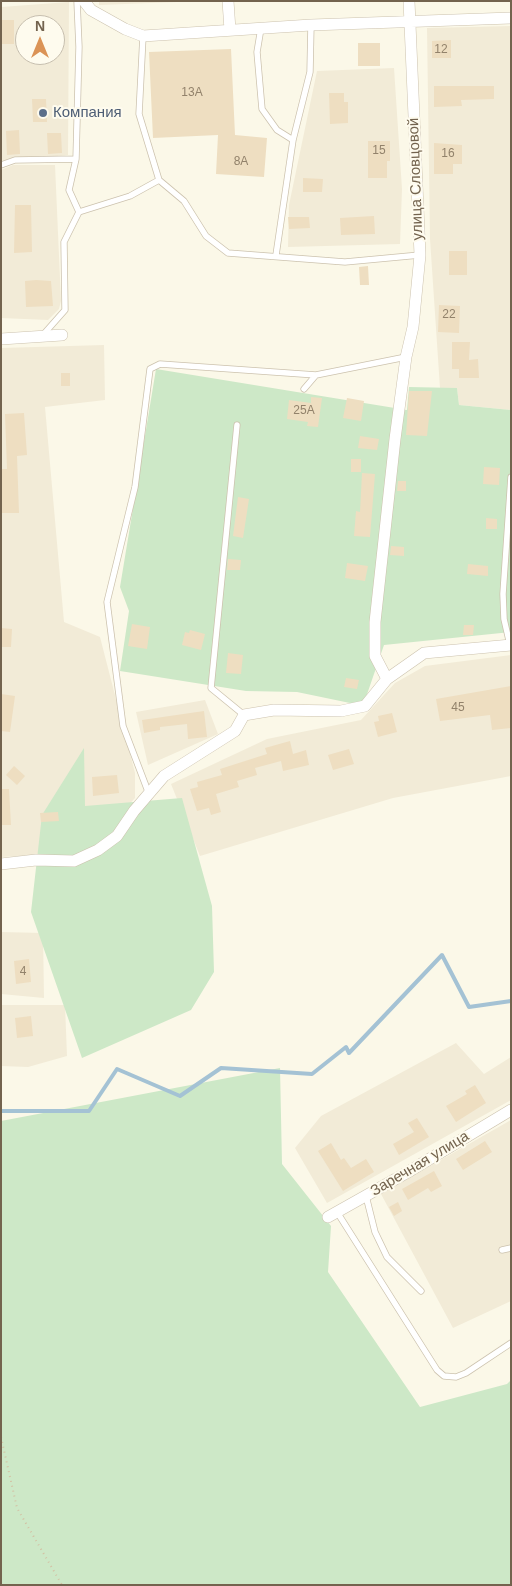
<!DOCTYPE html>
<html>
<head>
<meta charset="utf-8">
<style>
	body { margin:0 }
	#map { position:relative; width:512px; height:1586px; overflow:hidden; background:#fbf8e8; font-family:Helvetica,sans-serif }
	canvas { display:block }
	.frame { position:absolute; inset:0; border:2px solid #73634e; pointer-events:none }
	.north { position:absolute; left:15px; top:15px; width:50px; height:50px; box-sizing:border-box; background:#fefbee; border:1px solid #c6beae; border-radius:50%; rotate:0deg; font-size:14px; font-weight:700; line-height:20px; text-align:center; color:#73634e }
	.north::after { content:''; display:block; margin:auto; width:18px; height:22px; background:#db9356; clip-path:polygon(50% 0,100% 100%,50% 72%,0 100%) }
</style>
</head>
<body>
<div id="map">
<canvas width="512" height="1586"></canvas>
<div class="frame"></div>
<div class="north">N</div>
</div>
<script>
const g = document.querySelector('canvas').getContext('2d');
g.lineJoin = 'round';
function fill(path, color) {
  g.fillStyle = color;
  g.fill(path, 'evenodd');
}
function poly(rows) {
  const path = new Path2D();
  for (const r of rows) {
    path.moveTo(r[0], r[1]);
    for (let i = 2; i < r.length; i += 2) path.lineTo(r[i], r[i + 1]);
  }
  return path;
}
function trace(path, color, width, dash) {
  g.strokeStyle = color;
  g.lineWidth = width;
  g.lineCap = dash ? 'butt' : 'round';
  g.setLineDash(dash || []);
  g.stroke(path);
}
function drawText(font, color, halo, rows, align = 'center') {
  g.font = font + ' Helvetica,sans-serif';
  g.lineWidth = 4;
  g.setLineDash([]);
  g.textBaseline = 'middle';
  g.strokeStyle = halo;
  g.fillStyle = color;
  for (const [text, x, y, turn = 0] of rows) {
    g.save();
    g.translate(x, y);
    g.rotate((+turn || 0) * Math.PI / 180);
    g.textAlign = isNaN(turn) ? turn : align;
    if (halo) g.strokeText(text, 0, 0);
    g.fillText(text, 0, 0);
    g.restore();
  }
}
const residential = poly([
	[99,1,203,1,99,5],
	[69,2,68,155,1,161,1,7],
	[25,25,55,25,55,55,25,55],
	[511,26,511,410,459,405,457,388,440,388,430,239,427,28],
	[394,68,402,189,400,244,288,247,289,205,317,71],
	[13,165,55,165,61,301,59,309,48,320,1,318,1,170],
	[104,345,105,400,45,407,64,622,100,637,135,773,135,798,94,843,57,854,1,857,1,348],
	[511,655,511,776,393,798,200,856,171,784,267,739,361,720,395,683,425,666],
	[205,700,218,734,148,765,136,712],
	[1,932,43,933,44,998,1,994],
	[1,1005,65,1005,67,1056,28,1067,1,1066],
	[456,1043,484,1074,511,1057,511,1100,327,1203,295,1148,321,1116],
	[511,1120,511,1301,453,1328,381,1194]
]);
const green = poly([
	[156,369,407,410,409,387,457,388,459,405,511,410,511,632,384,645,364,703,350,703,297,692,246,691,120,671,129,611,120,587],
	[84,748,85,806,182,798,212,906,214,972,191,1010,82,1058,31,912,42,815],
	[280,1068,282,1164,331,1226,328,1272,420,1407,507,1384,511,1380,511,1585,1,1585,1,1121]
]);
const stream = poly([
	[1,1111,89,1111,117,1069,180,1096,221,1068,312,1074,346,1047,349,1053,442,955,469,1007,511,1001]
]);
const building = poly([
	[1,20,14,20,14,44,1,44],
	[451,40,451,58,432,58,432,41],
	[358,43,380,43,380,66,358,66],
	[231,49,235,135,267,138,264,177,216,174,218,135,153,138,149,52],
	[434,86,494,86,494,99,461,100,462,106,434,107],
	[329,93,344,93,344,102,348,102,348,123,330,124],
	[32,99,46,99,47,122,33,122],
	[19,130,20,154,7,155,6,131],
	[47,133,61,133,62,153,48,154],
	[368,141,390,141,390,161,387,161,387,178,368,178],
	[434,143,462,145,462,164,453,164,453,174,434,174],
	[303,178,323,179,322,192,303,192],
	[15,205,31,205,32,252,14,253],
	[374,216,375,234,341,235,340,218],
	[288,217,309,217,310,228,289,229],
	[449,251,467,251,467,275,449,275],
	[368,266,369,285,360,285,359,267],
	[36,280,51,281,53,306,26,307,25,281],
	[439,305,460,306,459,333,438,332],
	[452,342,470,342,469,360,478,359,479,378,459,378,459,369,452,369],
	[61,373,70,373,70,386,61,386],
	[409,391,432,391,427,436,406,435],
	[311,397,322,398,318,427,307,426,308,422,287,419,289,400,311,403],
	[347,398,364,401,361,421,343,418],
	[24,413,27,455,17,456,19,513,1,513,1,469,7,469,5,414],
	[360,436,379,439,377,450,358,448],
	[351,459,361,459,361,472,351,472],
	[484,467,500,468,499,485,483,484],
	[362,473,375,474,370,537,354,536,356,511,360,512],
	[398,481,406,481,406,491,397,491],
	[238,497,249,499,243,538,233,536],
	[486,518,497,519,497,529,486,529],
	[391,546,404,547,404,556,390,555],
	[228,559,241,560,240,570,227,570],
	[347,563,368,566,365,581,345,578],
	[468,564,488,566,488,576,467,574],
	[132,624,150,627,147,649,128,646],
	[464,625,474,625,473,635,463,635],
	[1,628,12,629,11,647,1,647],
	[190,630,205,634,201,650,182,645,185,632,189,633],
	[228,653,243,655,241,674,226,673],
	[346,678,359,680,357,689,344,687],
	[511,686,511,728,492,730,490,715,440,721,436,699],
	[1,694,15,696,10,732,1,731],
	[204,711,207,737,188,739,187,724,160,727,160,730,144,733,142,720],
	[392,713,397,732,378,737,374,722,379,721,378,716],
	[290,741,293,754,306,750,309,765,283,771,281,761,255,768,257,775,237,781,239,787,216,794,221,812,211,815,209,808,197,811,190,789,198,787,197,782,222,775,220,769,267,754,265,748],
	[349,749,354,764,333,770,328,755],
	[14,766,25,776,17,785,6,775],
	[117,775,119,793,93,796,92,777],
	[1,789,9,789,11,825,1,825],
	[58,812,59,821,41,822,40,813],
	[29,959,31,982,16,984,14,961],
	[31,1016,33,1036,17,1038,15,1018],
	[475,1085,486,1103,456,1122,446,1106,467,1094,465,1091],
	[417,1118,429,1137,399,1155,393,1144,414,1132,408,1123],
	[485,1141,492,1152,463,1170,456,1159],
	[331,1143,341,1160,344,1158,351,1168,366,1159,374,1172,343,1191,318,1151],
	[434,1171,442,1186,431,1192,428,1188,408,1200,402,1189],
	[398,1202,402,1211,394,1216,389,1207]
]);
const path = poly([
	[1,1437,17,1508,62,1585]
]);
const lane = poly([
	[261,28,257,52,262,109,277,130,293,140],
	[143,36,139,114,159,180,184,201,206,236,228,253,345,262,420,255],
	[1,165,15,160,76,159],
	[79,212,130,196,159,180],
	[276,255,293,140,310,72,311,25],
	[42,336,65,310,64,242,79,212,69,190,76,159,79,47,77,1],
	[304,389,316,375,406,357],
	[237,425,211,688,244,715],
	[510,645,504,619,503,594,511,477],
	[149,794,123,726,107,602,135,487,150,369,160,364,316,375],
	[366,1196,375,1232,387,1257,421,1291],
	[337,1212,437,1370,444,1376,456,1377,466,1373,511,1343],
	[502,1250,511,1248]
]);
const street = poly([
	[84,1,91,10,125,29,143,36,311,25,511,18],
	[228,1,230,30],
	[1,339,62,335],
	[387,679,375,656,375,622,395,439,406,357,413,327,420,255,409,1],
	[1,864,36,860,74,861,98,850,117,836,134,811,164,776,235,731,244,715,274,710,341,711,365,706,387,679,424,653,511,645],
	[328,1217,408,1172,511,1110]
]);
const markers = [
	[43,113,5,"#5c6f8a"]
];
const numberNames = [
	["12",441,50],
	["13А",192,93],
	["15",379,151],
	["16",448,154],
	["8А",241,162],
	["22",449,315],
	["25А",304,411],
	["45",458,708],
	["4",23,972]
];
const serviceNames = [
	["Компания",53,113]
];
const streetNames = [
	["улица Словцовой",416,179,-92],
	["Заречная улица",420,1164,-31]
];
fill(residential, '#f2ebd7');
fill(green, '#cde8c7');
trace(stream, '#a4c2d4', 4);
fill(building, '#eedec1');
trace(lane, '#ccc2ae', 7);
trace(street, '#ccc2ae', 12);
trace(path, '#d3c1a4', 2, [1, 4]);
trace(lane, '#fff', 5.5);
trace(street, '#fff', 11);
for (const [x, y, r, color] of markers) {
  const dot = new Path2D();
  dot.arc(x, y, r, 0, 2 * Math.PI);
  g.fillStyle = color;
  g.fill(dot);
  trace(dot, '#fefbee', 2);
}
drawText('12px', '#92826b', null, numberNames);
drawText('15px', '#4e5e75', '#fefbee', serviceNames, 'left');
drawText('15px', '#73634e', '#fefbee', streetNames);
</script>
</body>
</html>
